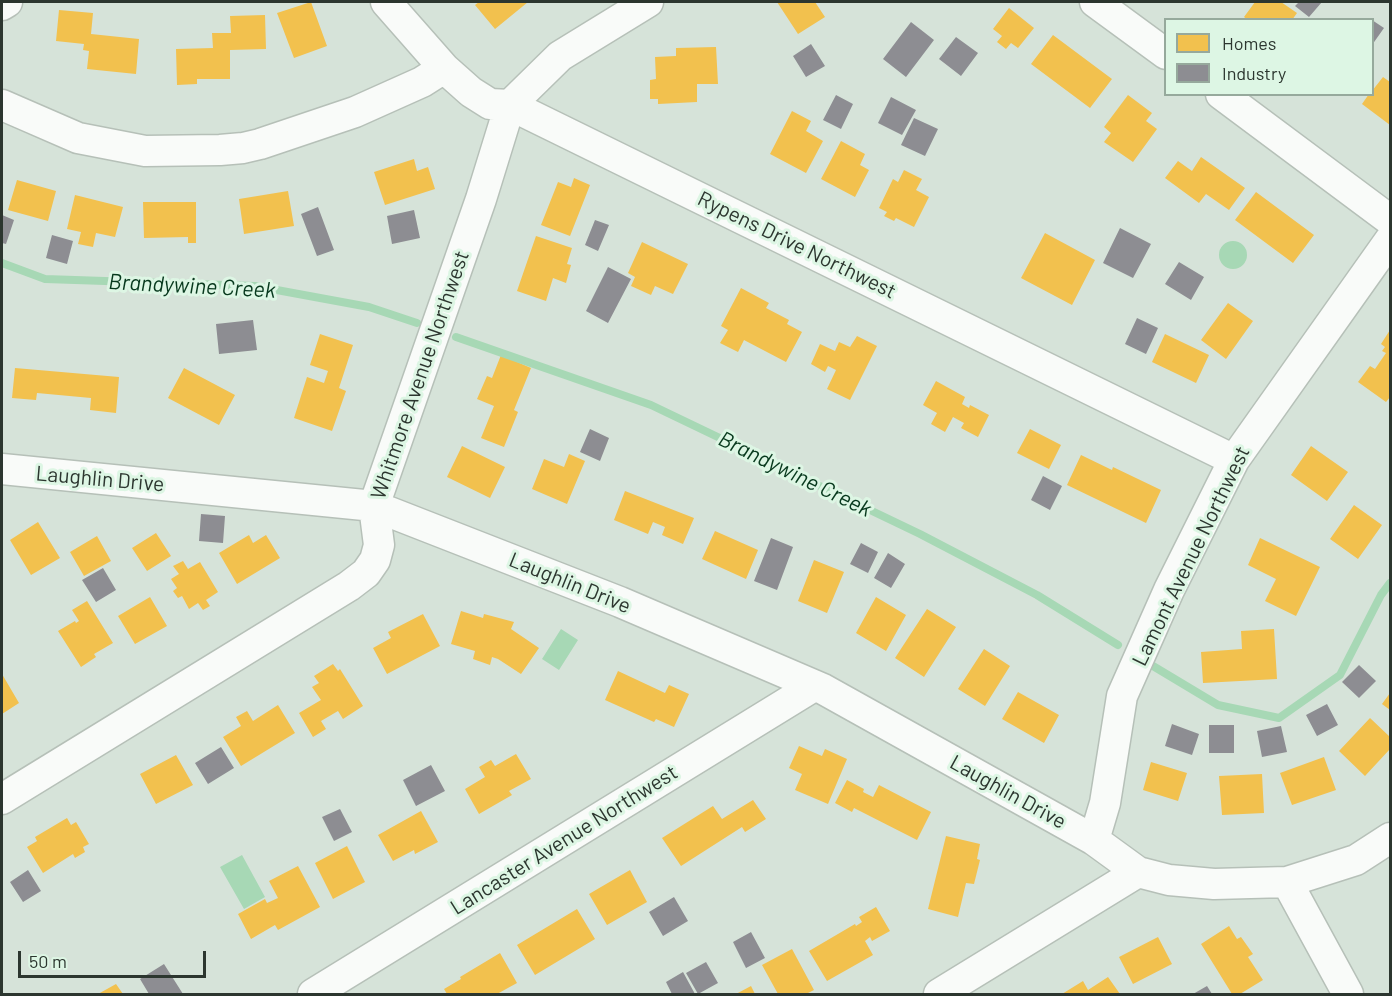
<!DOCTYPE html>
<html>
<head>
<meta charset="utf-8">
<style>
	body { margin:0 }
	#map { position:relative; width:1392px; height:996px; overflow:hidden; background:#d6e3d9; font-family:Barlow,sans-serif }
	canvas { display:block }
	.frame { position:absolute; inset:0; border:3px solid #2c362f; pointer-events:none }
	.legend { position:absolute; left:1164px; top:18px; width:210px; height:78px; box-sizing:border-box; background:#ddf6e4; border:2px solid #96a99c; margin:0; padding:8px 10px; list-style:none; font-size:18px; color:#2c362f }
	.legend li { display:flex; align-items:center; gap:12px; height:30px }
	.legend b { width:30px; border:2px solid #96a99c }
	.scale { position:absolute; left:18px; top:951px; width:188px; height:27px; box-sizing:border-box; border:3px solid #2c362f; border-top:0; padding-left:8px; font-size:18px; line-height:21px; white-space:nowrap; color:#2c362f; -webkit-text-stroke:4px #ddf6e4; paint-order:stroke }
</style>
</head>
<body>
<div id="map">
<canvas width="1392" height="996"></canvas>
<div class="frame"></div>
<ul class="legend">
<li><b style="height:16px;background:#f2c14e"></b>Homes</li>
<li><b style="height:16px;background:#8d8d92"></b>Industry</li>
</ul>
<div class="scale">50 m</div>
</div>
<script>
const g = document.querySelector('canvas').getContext('2d');
g.lineJoin = 'round';
function fill(path, color) {
  g.fillStyle = color;
  g.fill(path, 'evenodd');
}
function poly(rows) {
  const path = new Path2D();
  for (const r of rows) {
    if (r.length === 3) {
      path.moveTo(r[0] + r[2], r[1]);
      path.arc(r[0], r[1], r[2], 0, 2 * Math.PI);
      continue;
    }
    path.moveTo(r[0], r[1]);
    for (let i = 2; i < r.length; i += 2) path.lineTo(r[i], r[i + 1]);
  }
  return path;
}
function trace(path, color, width, dash) {
  g.strokeStyle = color;
  g.lineWidth = width;
  g.lineCap = dash ? 'butt' : 'round';
  g.setLineDash(dash || []);
  g.stroke(path);
}
function drawText(font, color, halo, rows, align = 'center') {
  g.font = font + ' Barlow,sans-serif';
  g.lineWidth = 6;
  g.setLineDash([]);
  g.textBaseline = 'middle';
  g.strokeStyle = halo;
  g.fillStyle = color;
  for (const [text, x, y, turn = 0] of rows) {
    g.save();
    g.translate(x, y);
    g.rotate((+turn || 0) * Math.PI / 180);
    g.textAlign = isNaN(turn) ? turn : align;
    if (halo) g.strokeText(text, 0, 0);
    g.fillText(text, 0, 0);
    g.restore();
  }
}
const water = poly([
	[1233,255,14],
	[561,629,578,640,559,670,542,659],
	[242,855,265,897,244,909,220,867]
]);
const homes = poly([
	[311,2,327,46,294,58,277,13],
	[479,2,528,2,495,29,475,5],
	[777,2,815,2,825,17,798,34],
	[1255,2,1281,2,1297,13,1292,20,1248,20,1244,17],
	[1009,8,1034,28,1018,48,1011,43,1006,49,997,42,1002,36,993,29],
	[59,10,93,13,91,34,139,39,136,74,87,69,89,51,83,50,84,44,56,41],
	[265,15,266,49,230,50,230,79,197,79,197,84,177,85,176,49,213,48,212,33,231,33,230,16],
	[1053,35,1112,79,1090,108,1031,64],
	[716,47,718,84,697,84,697,102,658,104,658,99,650,99,650,80,656,79,655,57,676,56,676,48],
	[1383,77,1390,82,1390,125,1362,104,1369,94,1372,94,1372,91],
	[1128,95,1152,113,1146,121,1157,129,1133,162,1104,142,1111,133,1104,127],
	[792,111,811,121,806,131,823,141,806,173,770,154],
	[841,141,865,154,860,165,869,170,855,197,821,179],
	[1201,157,1245,188,1229,210,1206,194,1199,203,1165,178,1178,161,1192,171],
	[414,159,417,171,428,167,435,189,385,205,374,172],
	[904,170,922,179,916,190,929,197,914,227,896,218,894,221,884,216,887,212,879,208,893,179,898,182],
	[574,178,590,185,570,236,541,225,558,182,571,187],
	[17,180,56,191,48,221,8,210],
	[288,191,294,226,244,234,239,199],
	[1256,192,1314,235,1293,263,1235,220],
	[75,195,123,207,115,237,96,233,93,247,78,244,81,232,67,229],
	[143,202,196,202,196,243,188,243,188,237,144,238],
	[1045,233,1095,260,1072,305,1021,278],
	[536,236,572,248,567,264,571,265,566,283,553,278,546,301,517,291],
	[642,242,688,264,673,294,655,286,651,295,631,286,635,277,628,273],
	[741,288,769,303,766,308,789,320,787,324,802,332,786,362,744,340,738,352,720,343,728,330,721,326],
	[1228,303,1253,321,1226,359,1201,340],
	[1390,330,1390,397,1386,402,1358,382,1370,366,1375,369,1386,353,1382,351,1385,347,1381,344],
	[320,334,353,345,339,388,346,391,332,431,294,418,307,377,324,383,328,371,310,365],
	[1165,334,1209,355,1196,383,1152,362],
	[857,336,877,346,850,400,827,389,836,370,828,366,825,372,811,364,820,344,835,351,839,342,850,347],
	[501,355,531,368,514,410,518,412,504,447,481,438,494,406,477,399,487,376,492,378],
	[15,368,119,377,116,413,90,410,91,398,37,393,36,400,12,398],
	[184,368,235,395,219,425,168,398],
	[936,381,965,397,962,404,969,408,970,405,989,415,978,437,961,428,964,423,953,417,945,432,931,424,937,413,923,405],
	[1030,429,1061,445,1049,469,1017,453],
	[462,446,505,467,490,498,447,477],
	[1311,446,1348,472,1327,501,1291,475],
	[569,454,585,461,567,504,532,489,544,459,564,467],
	[1081,455,1112,470,1113,467,1161,490,1146,523,1067,485],
	[625,491,694,518,683,544,662,535,665,527,653,522,648,534,614,520],
	[1354,505,1382,525,1358,559,1330,539],
	[38,522,60,558,31,575,10,540],
	[715,531,758,550,746,579,702,559],
	[156,533,171,556,147,571,132,548],
	[249,535,253,543,266,535,280,558,237,584,219,553],
	[97,536,111,561,84,576,70,552],
	[1260,538,1320,567,1296,616,1265,601,1276,579,1248,565],
	[814,560,844,572,827,613,798,601],
	[183,561,188,569,200,562,218,592,206,600,210,606,203,610,198,603,189,609,182,596,178,598,173,591,177,588,171,579,179,574,173,566],
	[150,597,167,626,135,644,118,616],
	[876,597,906,615,886,651,856,633],
	[87,601,113,643,94,654,96,657,81,667,58,631,75,621,76,623,79,621,72,610],
	[927,609,956,627,924,677,895,658],
	[461,611,483,618,484,614,514,622,511,629,539,648,521,674,498,659,492,657,490,665,473,659,475,651,451,644],
	[423,614,440,646,387,674,373,648,391,638,388,632],
	[1274,629,1277,679,1203,683,1201,652,1242,649,1241,631],
	[984,649,1010,666,985,706,958,689],
	[333,664,338,671,340,669,363,706,343,719,338,711,321,721,326,729,313,737,299,713,321,700,312,687,319,683,314,676],
	[618,671,665,693,669,685,689,694,674,727,656,719,654,722,605,700],
	[2,674,19,703,2,714],
	[1018,692,1059,715,1044,743,1002,719],
	[1390,693,1390,710,1382,704],
	[278,705,295,733,241,766,223,737,241,726,236,717,247,711,253,721],
	[1370,718,1390,737,1390,749,1365,776,1339,751],
	[799,746,822,756,825,749,847,759,828,804,795,790,802,774,789,768],
	[516,754,531,779,509,791,512,795,479,814,465,789,485,777,479,767,491,760,495,766],
	[176,755,193,785,156,804,140,774],
	[1324,757,1336,790,1292,805,1280,773],
	[1151,762,1187,773,1178,801,1143,790],
	[1262,774,1264,813,1222,815,1219,776],
	[847,780,864,789,863,792,873,797,879,785,931,812,917,840,854,808,852,812,835,803],
	[753,800,766,819,745,832,742,827,681,866,662,838,713,806,722,819],
	[421,811,438,842,415,854,414,850,393,861,378,835],
	[67,818,71,825,76,822,89,844,83,847,85,852,75,858,73,854,43,873,27,847,37,841,35,837],
	[946,836,980,844,977,859,980,860,974,884,966,883,958,917,928,909],
	[347,846,365,882,333,899,315,863],
	[298,866,320,907,278,930,275,925,251,939,238,914,265,899,267,903,278,898,269,881],
	[630,870,647,902,607,925,589,894],
	[876,907,890,931,872,941,870,937,865,941,873,955,827,981,809,951,855,924,856,926,862,922,859,917],
	[577,909,595,939,535,975,517,945],
	[1229,926,1237,939,1241,937,1253,954,1248,957,1263,980,1240,994,1232,994,1201,944],
	[1158,937,1172,964,1133,984,1119,957],
	[792,949,814,990,806,994,778,994,762,965],
	[500,953,517,983,497,994,447,994,444,989,461,979,460,977],
	[1108,977,1120,994,1062,994,1083,981,1088,990],
	[116,984,123,994,98,994],
	[751,986,755,994,736,994]
]);
const industry = poly([
	[1299,2,1322,2,1309,17,1295,6],
	[1372,20,1384,28,1372,45],
	[911,22,934,40,906,77,883,59],
	[956,37,978,53,961,76,939,59],
	[811,44,825,66,806,77,793,56],
	[836,95,853,104,841,129,823,120],
	[891,97,916,110,902,135,878,123],
	[914,118,938,129,925,156,901,145],
	[318,207,334,250,317,256,301,214],
	[414,210,420,238,392,244,387,216],
	[2,215,14,220,6,244,2,243],
	[595,220,609,225,598,251,585,245],
	[1120,228,1151,244,1133,278,1103,263],
	[52,235,73,241,67,264,46,258],
	[1179,262,1204,277,1191,300,1165,284],
	[608,267,631,279,608,323,586,311],
	[1137,318,1158,328,1146,354,1125,344],
	[253,320,257,350,219,354,216,324],
	[590,429,609,438,600,461,580,452],
	[1043,476,1062,486,1050,510,1031,500],
	[201,514,225,516,223,543,199,541],
	[771,538,793,547,777,590,754,581],
	[861,543,878,552,868,573,850,564],
	[888,553,905,564,891,588,874,578],
	[103,568,116,590,96,602,82,580],
	[1359,665,1376,681,1359,698,1342,682],
	[1327,704,1338,725,1317,736,1306,715],
	[1172,724,1199,734,1192,755,1165,746],
	[1209,725,1234,725,1234,753,1209,753],
	[1281,726,1287,752,1262,757,1257,731],
	[221,747,234,768,208,784,195,763],
	[431,765,445,791,416,806,403,780],
	[340,809,352,832,334,841,322,817],
	[28,870,41,891,23,902,10,882],
	[674,897,688,921,663,936,649,912],
	[751,932,765,958,746,968,733,942],
	[706,962,718,983,698,994,686,973],
	[164,964,183,994,149,994,140,979],
	[683,972,695,994,672,994,666,982],
	[1207,986,1212,994,1193,994]
]);
const stream = poly([
	[2,263,45,279,255,286,369,307,417,323],
	[456,337,651,405,920,534,1037,595,1118,645],
	[1153,666,1218,705,1279,718,1340,675,1381,595,1390,583]
]);
const minor = poly([
	[386,2,444,68,471,92,490,104,510,105,1234,460],
	[1095,2,1166,54],
	[2,5,7,2],
	[1221,94,1390,220],
	[2,105,78,138,145,151,220,150,243,148,260,144,355,112,422,82,444,68],
	[2,469,374,506,620,602,823,689,1094,840,1138,872,1169,880,1214,884,1287,882,1356,860,1390,838],
	[2,799,349,586,366,573,375,560,379,545,374,506,481,199,510,105,560,56,648,2],
	[1094,840,1105,803,1122,696,1169,590,1234,460,1390,240],
	[1287,882,1348,994],
	[313,994,814,686],
	[939,994,1138,872]
]);
const streetNames = [
	["Rypens Drive Northwest",797,245,26],
	["Whitmore Avenue Northwest",420,375,-71],
	["Laughlin Drive",100,479,5],
	["Lamont Avenue Northwest",1191,556,-64],
	["Laughlin Drive",570,583,22],
	["Laughlin Drive",1008,792,29],
	["Lancaster Avenue Northwest",564,840,-32]
];
const waterNames = [
	["Brandywine Creek",192,286,3],
	["Brandywine Creek",795,474,26]
];
fill(water, '#a7d8b5');
fill(homes, '#f2c14e');
fill(industry, '#8d8d92');
trace(stream, '#a7d8b5', 8);
trace(minor, '#b6c0b8', 33);
trace(minor, '#f9fbf9', 30);
drawText('21px', '#2c362f', '#ddf6e4', streetNames);
drawText('italic 22px', '#07391d', '#ddf6e4', waterNames);
</script>
</body>
</html>
